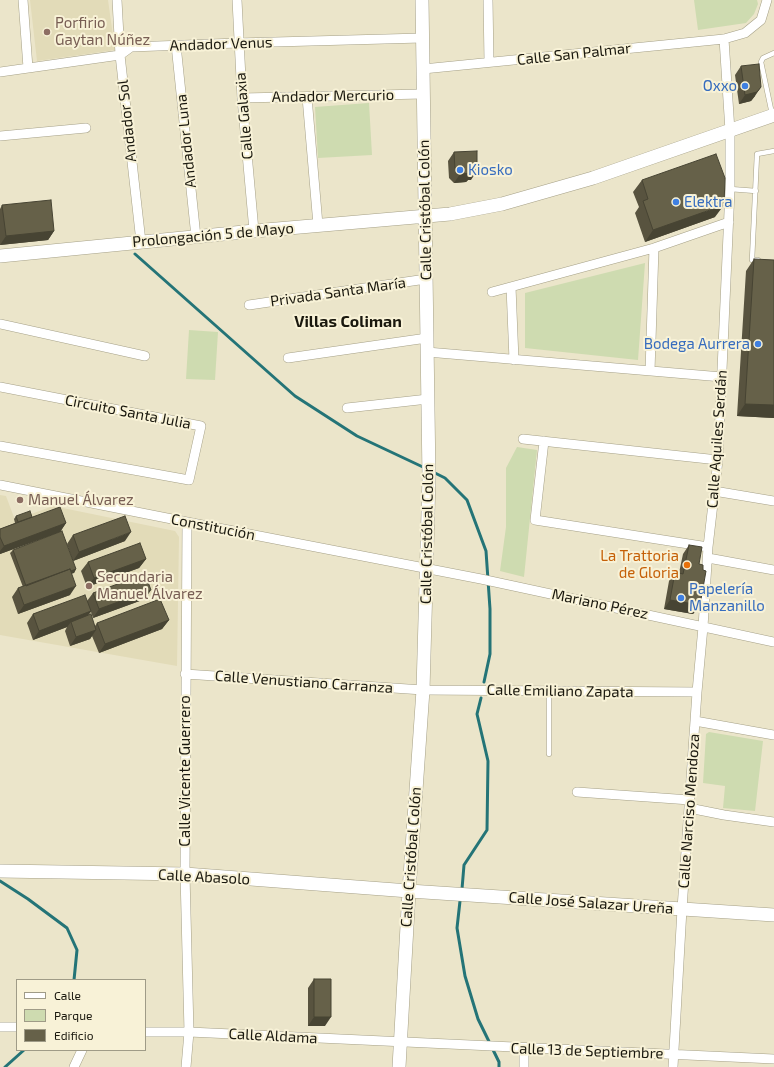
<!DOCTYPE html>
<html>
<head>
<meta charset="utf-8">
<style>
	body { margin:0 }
	#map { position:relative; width:774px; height:1067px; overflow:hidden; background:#ebe5ca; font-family:"Exo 2",sans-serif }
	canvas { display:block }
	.legend { position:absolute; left:16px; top:979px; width:130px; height:72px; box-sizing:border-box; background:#f8f2d7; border:1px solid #9f9b87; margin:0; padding:5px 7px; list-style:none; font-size:12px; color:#1a180e }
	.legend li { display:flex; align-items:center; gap:8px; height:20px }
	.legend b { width:20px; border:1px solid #9f9b87 }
</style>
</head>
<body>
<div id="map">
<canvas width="774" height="1067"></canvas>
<ul class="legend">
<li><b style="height:5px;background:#fff"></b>Calle</li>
<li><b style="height:11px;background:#cedbb0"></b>Parque</li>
<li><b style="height:11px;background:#666149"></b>Edificio</li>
</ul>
</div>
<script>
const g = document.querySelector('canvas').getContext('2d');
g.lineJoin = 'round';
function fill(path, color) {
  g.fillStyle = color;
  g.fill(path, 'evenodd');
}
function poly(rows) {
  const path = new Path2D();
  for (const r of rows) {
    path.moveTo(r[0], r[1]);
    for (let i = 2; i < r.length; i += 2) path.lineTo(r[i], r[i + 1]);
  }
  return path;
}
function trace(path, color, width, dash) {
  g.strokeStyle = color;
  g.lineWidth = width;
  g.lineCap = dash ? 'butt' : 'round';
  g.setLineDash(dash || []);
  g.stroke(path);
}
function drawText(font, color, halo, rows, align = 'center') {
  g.font = font + ' "Exo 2",sans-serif';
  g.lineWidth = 4;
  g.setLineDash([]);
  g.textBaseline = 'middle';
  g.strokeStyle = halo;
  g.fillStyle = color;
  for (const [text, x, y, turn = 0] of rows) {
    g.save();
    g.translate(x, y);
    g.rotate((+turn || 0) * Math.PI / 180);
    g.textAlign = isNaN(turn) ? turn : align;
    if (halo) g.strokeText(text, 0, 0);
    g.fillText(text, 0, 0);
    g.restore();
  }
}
const built = poly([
	[30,0,108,0,115,50,37,61],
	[0,495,6,496,15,520,53,506,175,531,179,537,177,666,0,635]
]);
const green = poly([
	[694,0,757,0,758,4,754,14,746,23,698,30],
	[369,103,372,155,318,158,315,107],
	[645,263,638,360,525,348,525,293],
	[189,330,218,332,215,380,186,379],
	[517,447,537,450,524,577,500,571,506,527,506,468],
	[709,732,763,741,755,811,723,808,725,786,703,783,706,734]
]);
const stream = poly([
	[135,254,295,396,357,436,425,468],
	[433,472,445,478,467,500,486,551,490,609,490,654,484,682],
	[0,881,28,899,67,928,77,950,74,980],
	[462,889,464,865,487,830,488,761,477,714,481,698],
	[460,901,457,928,465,976,478,1019,499,1062,499,1067],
	[5,1067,24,1050]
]);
const lane = poly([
	[772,114,761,62,763,58,774,53],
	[730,189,756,191],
	[758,260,752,260,757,154,774,151],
	[549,754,549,691]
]);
const street = poly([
	[23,0,28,68],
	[117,0,120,55,141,242],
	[237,0,242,98,254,231],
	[488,0,489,62],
	[176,45,196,237],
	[423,69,724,39,745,33,761,20,767,0],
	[0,72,120,55,131,47,238,43,422,38],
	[307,97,318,225],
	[242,98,423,94],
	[0,136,86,128],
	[511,287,514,360],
	[492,292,654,248,729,222],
	[249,305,426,279],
	[0,324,145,356],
	[427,352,722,377],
	[288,358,427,338],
	[650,371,654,248],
	[0,387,201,426,189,480,0,446],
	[347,408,428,399],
	[523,439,718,460],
	[544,441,535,520,708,547],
	[0,485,187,522,481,579,774,642],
	[714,491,774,501],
	[708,558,774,570],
	[185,674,423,690,697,692],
	[695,721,774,735],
	[577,792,690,800],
	[689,808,724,815,774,822],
	[0,1027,17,1027],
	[145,1032,189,1032,774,1059],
	[74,1067,82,1050],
	[186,1067,189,1032,185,874,187,522],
	[524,1067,524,1048],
	[673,1067,682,909,697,692,703,627,708,547,718,460,730,189,730,131,724,39]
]);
const secondary = poly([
	[0,256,254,231,450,214,502,204,593,178,774,115],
	[0,871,185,874,409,891,774,915],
	[399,1067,409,891,423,690,429,477,422,0]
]);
const wall = poly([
	[741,66,755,96,751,101,739,104,735,75],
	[454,152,471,180,468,180,466,182,454,183,449,178,448,161],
	[642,180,715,217,645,242,635,213,639,207,633,192],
	[2,205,54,231,48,240,0,245,0,209],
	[754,259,774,418,737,416,746,271],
	[16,516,32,517,66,523,60,532,0,554,0,529,15,523,14,519],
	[73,535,125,541,73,561,67,544],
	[689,545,699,564,703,570,700,605,693,614,664,609,669,581,675,572,679,573,683,554],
	[13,550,76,569,74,573,72,573,70,595,18,614,12,597,18,588,23,587,10,553],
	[146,559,139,568,87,587,81,571,88,562],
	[93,593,145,599,93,618,91,612,88,615,95,626,97,623,169,620,162,629,99,653,92,636,90,639,70,646,65,631,67,627,33,640,27,623,33,614,87,601],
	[314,979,325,1026,308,1026,308,988]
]);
const shadedWall = poly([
	[761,87,755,96,751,101,739,104,745,95],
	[472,171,477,171,471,180,468,180,466,182,454,183,460,174],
	[724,205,715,217,645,242,653,230],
	[54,231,48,240,0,245,6,236],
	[745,404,774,405,774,418,737,416],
	[66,523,60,532,0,554,0,551,4,546],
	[131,532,125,541,73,561,79,552],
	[146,559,139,568,87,587,94,578],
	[76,569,74,573,25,591],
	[76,586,70,595,18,614,24,605],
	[151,590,145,599,93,618,99,609],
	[670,600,700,605,693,614,664,609],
	[91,611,85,620,71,622,67,627,33,640,39,631],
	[169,620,162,629,99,653,105,644],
	[96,630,90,639,70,646,76,637],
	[314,1017,331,1017,325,1026,308,1026]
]);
const building = poly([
	[759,64,761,87,757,92,745,95,741,66,759,64],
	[477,151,477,171,472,171,472,173,460,174,455,169,454,152,477,151],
	[716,154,725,178,724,205,653,230,643,201,648,199,642,180,716,154],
	[51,200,54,231,6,236,2,205,51,200],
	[754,259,774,260,774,405,745,404,754,259],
	[60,507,66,523,4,546,0,537,0,529,60,507],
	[30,511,32,517,18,522,16,516,30,511],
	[125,516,131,532,79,552,73,535,125,516],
	[62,531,76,569,71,571,70,569,26,586,13,550,62,531],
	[140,543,146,559,94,578,88,562,140,543],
	[689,545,702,547,699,564,703,565,703,570,706,571,700,605,670,600,675,572,683,574,689,545],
	[70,569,76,586,24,605,18,588,70,569],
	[145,574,151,590,99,609,93,593,145,574],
	[85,595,91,611,39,631,33,614,85,595],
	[160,599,169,620,105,644,97,623,160,599],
	[91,614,96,630,76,637,71,622,91,614],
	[314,979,331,979,331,1017,314,1017,314,979]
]);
const markers = [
	[47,32,4,"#8d6e63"],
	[745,86,4,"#3f7fe0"],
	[460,170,4,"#3f7fe0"],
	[676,202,4,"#3f7fe0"],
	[758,344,4,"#3f7fe0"],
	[20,500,4,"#8d6e63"],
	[687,565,4,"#e8710a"],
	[89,586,4,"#8d6e63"],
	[681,598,4,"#3f7fe0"]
];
const educationNames = [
	["Porfirio",55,23],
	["Gaytan Núñez",55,40],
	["Manuel Álvarez",28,500],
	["Secundaria",97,577],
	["Manuel Álvarez",97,594]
];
const streetNames = [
	["Andador Venus",221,44,-2],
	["Calle San Palmar",574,54,-6],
	["Andador Mercurio",333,96,-1],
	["Calle Galaxia",244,116,-95],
	["Andador Sol",127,121,-96],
	["Andador Luna",186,141,-96],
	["Calle Cristóbal Colón",425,210,-91],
	["Prolongación 5 de Mayo",213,235,-5],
	["Privada Santa María",338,292,-8],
	["Circuito Santa Julia",128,412,11],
	["Calle Aquiles Serdán",717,439,-86],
	["Constitución",213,527,11],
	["Calle Cristóbal Colón",427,534,-89],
	["Mariano Pérez",600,604,12],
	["Calle Venustiano Carranza",304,682,4],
	["Calle Emiliano Zapata",560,691,1],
	["Calle Vicente Guerrero",185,771,-90],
	["Calle Narciso Mendoza",689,811,-86],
	["Calle Cristóbal Colón",411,857,-86],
	["Calle Abasolo",204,877,3],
	["Calle José Salazar Ureña",591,903,4],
	["Calle Aldama",273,1036,3],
	["Calle 13 de Septiembre",587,1051,2]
];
const shopNames = [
	["Oxxo",737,86,"right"],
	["Kiosko",468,170],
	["Elektra",684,202],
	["Bodega Aurrera",750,344,"right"],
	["Papelería",689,589],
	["Manzanillo",689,606]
];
const foodNames = [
	["La Trattoria",679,556],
	["de Gloria",679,573]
];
const neighbourhoodNames = [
	["Villas Coliman",348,322]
];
fill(built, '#e2dbb8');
fill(green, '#cedbb0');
trace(stream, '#247477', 3);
trace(lane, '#a5a087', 5.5);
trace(street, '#a5a087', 10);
trace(secondary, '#a5a087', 14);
trace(lane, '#fff', 4.5);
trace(street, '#fff', 9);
trace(secondary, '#fff', 13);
fill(wall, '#58533f');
fill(shadedWall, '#474433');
fill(building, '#666149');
trace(building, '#474433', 1);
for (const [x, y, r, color] of markers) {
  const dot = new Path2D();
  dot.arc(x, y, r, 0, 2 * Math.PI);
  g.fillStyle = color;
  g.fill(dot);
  trace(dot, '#f8f2d7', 1.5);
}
drawText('15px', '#785e54', '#f8f2d7', educationNames, 'left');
drawText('15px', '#1a180e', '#f8f2d7', streetNames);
drawText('15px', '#366cbe', '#f8f2d7', shopNames, 'left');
drawText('15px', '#c56008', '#f8f2d7', foodNames, 'right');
drawText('bold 16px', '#1a180e', '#f8f2d7', neighbourhoodNames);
</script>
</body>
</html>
